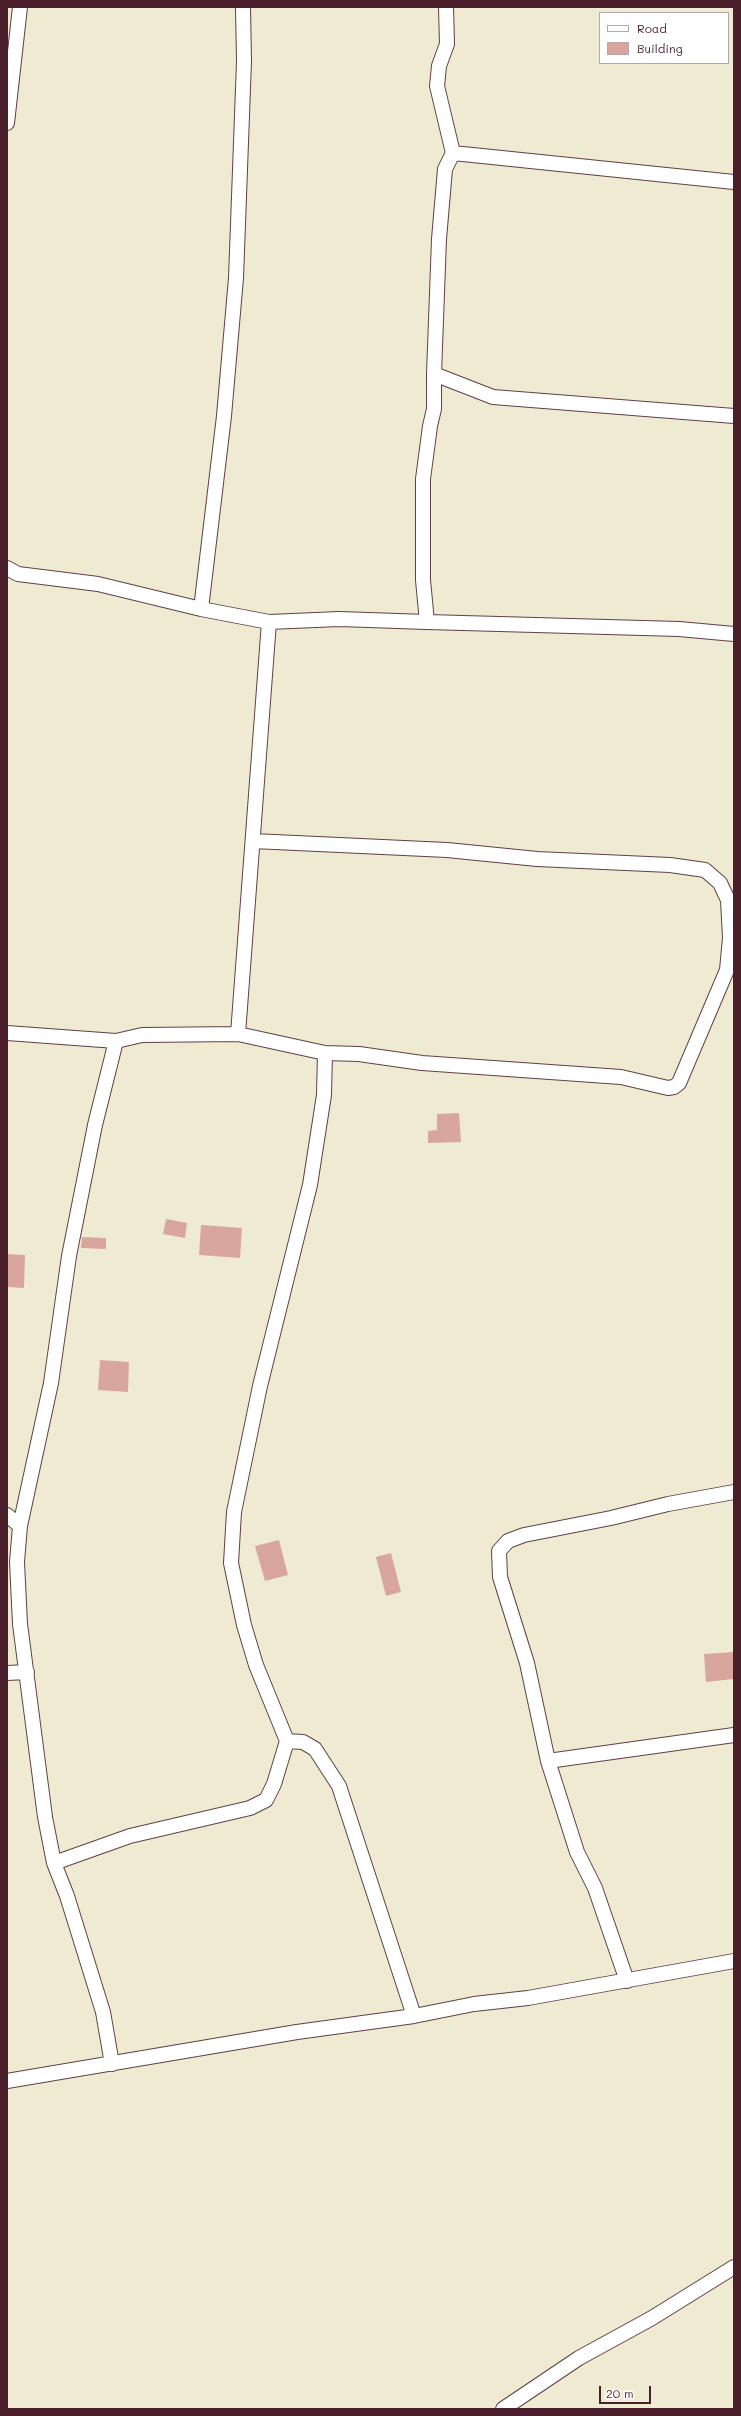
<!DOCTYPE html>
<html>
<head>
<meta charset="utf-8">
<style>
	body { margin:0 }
	#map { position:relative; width:741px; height:2416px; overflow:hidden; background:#efebd3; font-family:Mali,sans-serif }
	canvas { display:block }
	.frame { position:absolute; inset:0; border:8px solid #4a1f2b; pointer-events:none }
	.legend { position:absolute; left:599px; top:12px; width:130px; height:52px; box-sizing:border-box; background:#fff; border:1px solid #b7a5aa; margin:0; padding:5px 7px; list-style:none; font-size:12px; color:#4a1f2b }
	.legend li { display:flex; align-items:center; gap:8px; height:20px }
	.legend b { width:20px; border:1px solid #b7a5aa }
	.scale { position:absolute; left:599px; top:2386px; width:52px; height:18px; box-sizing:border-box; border:2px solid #4a1f2b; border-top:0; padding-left:5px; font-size:12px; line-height:14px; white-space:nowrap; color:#4a1f2b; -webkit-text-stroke:3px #fff; paint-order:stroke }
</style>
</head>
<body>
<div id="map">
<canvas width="741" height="2416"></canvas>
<div class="frame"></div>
<ul class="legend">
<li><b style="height:5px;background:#fff"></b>Road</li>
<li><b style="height:11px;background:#d9a69e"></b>Building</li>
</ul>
<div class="scale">20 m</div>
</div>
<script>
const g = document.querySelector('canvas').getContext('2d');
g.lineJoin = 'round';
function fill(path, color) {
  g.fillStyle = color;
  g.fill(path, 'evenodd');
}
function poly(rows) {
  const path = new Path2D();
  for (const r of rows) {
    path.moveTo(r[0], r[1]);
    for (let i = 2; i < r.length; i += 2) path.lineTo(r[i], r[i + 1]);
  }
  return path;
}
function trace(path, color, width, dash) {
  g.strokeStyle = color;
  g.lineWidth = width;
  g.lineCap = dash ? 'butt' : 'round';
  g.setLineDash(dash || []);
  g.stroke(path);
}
const building = poly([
	[459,1113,461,1142,428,1143,428,1131,437,1130,437,1114],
	[166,1219,187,1223,185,1238,163,1234],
	[201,1225,242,1228,240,1258,199,1255],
	[82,1237,106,1238,106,1249,81,1248],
	[7,1254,25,1255,24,1288,7,1287],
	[100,1360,129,1362,128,1392,98,1390],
	[279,1540,288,1575,265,1581,255,1546],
	[391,1553,401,1592,386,1596,376,1557],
	[734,1652,734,1679,706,1682,704,1654]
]);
const street = poly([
	[446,7,447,44,439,66,437,86,453,153],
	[7,123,20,7],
	[434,374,439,239,445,169,453,153,734,182],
	[7,568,18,574,98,584,201,609,269,622],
	[201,609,224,416,236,278,244,61,243,7],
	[427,622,679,629,734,634],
	[7,1033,116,1041,142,1035,238,1034],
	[325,1053,238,1034,269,622,339,619,427,622,423,580,423,479,430,426,434,409,434,374,493,397,734,416],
	[7,1515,20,1526],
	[7,1673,27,1672],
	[287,1741,303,1742,315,1749,339,1786,414,2016],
	[548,1761,734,1735],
	[54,1863,130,1836,250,1808,266,1800,274,1784,287,1741,256,1665,244,1625,231,1563,234,1512,260,1386,310,1185,324,1095,325,1053,359,1054,422,1063,621,1077,668,1088,674,1087,679,1083,727,970,730,938,728,900,720,883,705,870,670,865,537,859,447,850,253,841],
	[627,1981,595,1888,577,1852,548,1761,527,1663,500,1577,499,1551,508,1541,524,1535,611,1518,668,1504,734,1492],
	[112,2064,103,2012,67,1896,54,1863,45,1817,20,1624,17,1562,20,1526,51,1383,69,1256,95,1125,116,1041],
	[7,2081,297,2032,414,2016,474,2004,528,1998,734,1961],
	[503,2409,579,2358,652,2318,734,2267]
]);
fill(building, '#d9a69e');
trace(street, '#633e44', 16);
trace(street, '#fff', 14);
</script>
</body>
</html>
